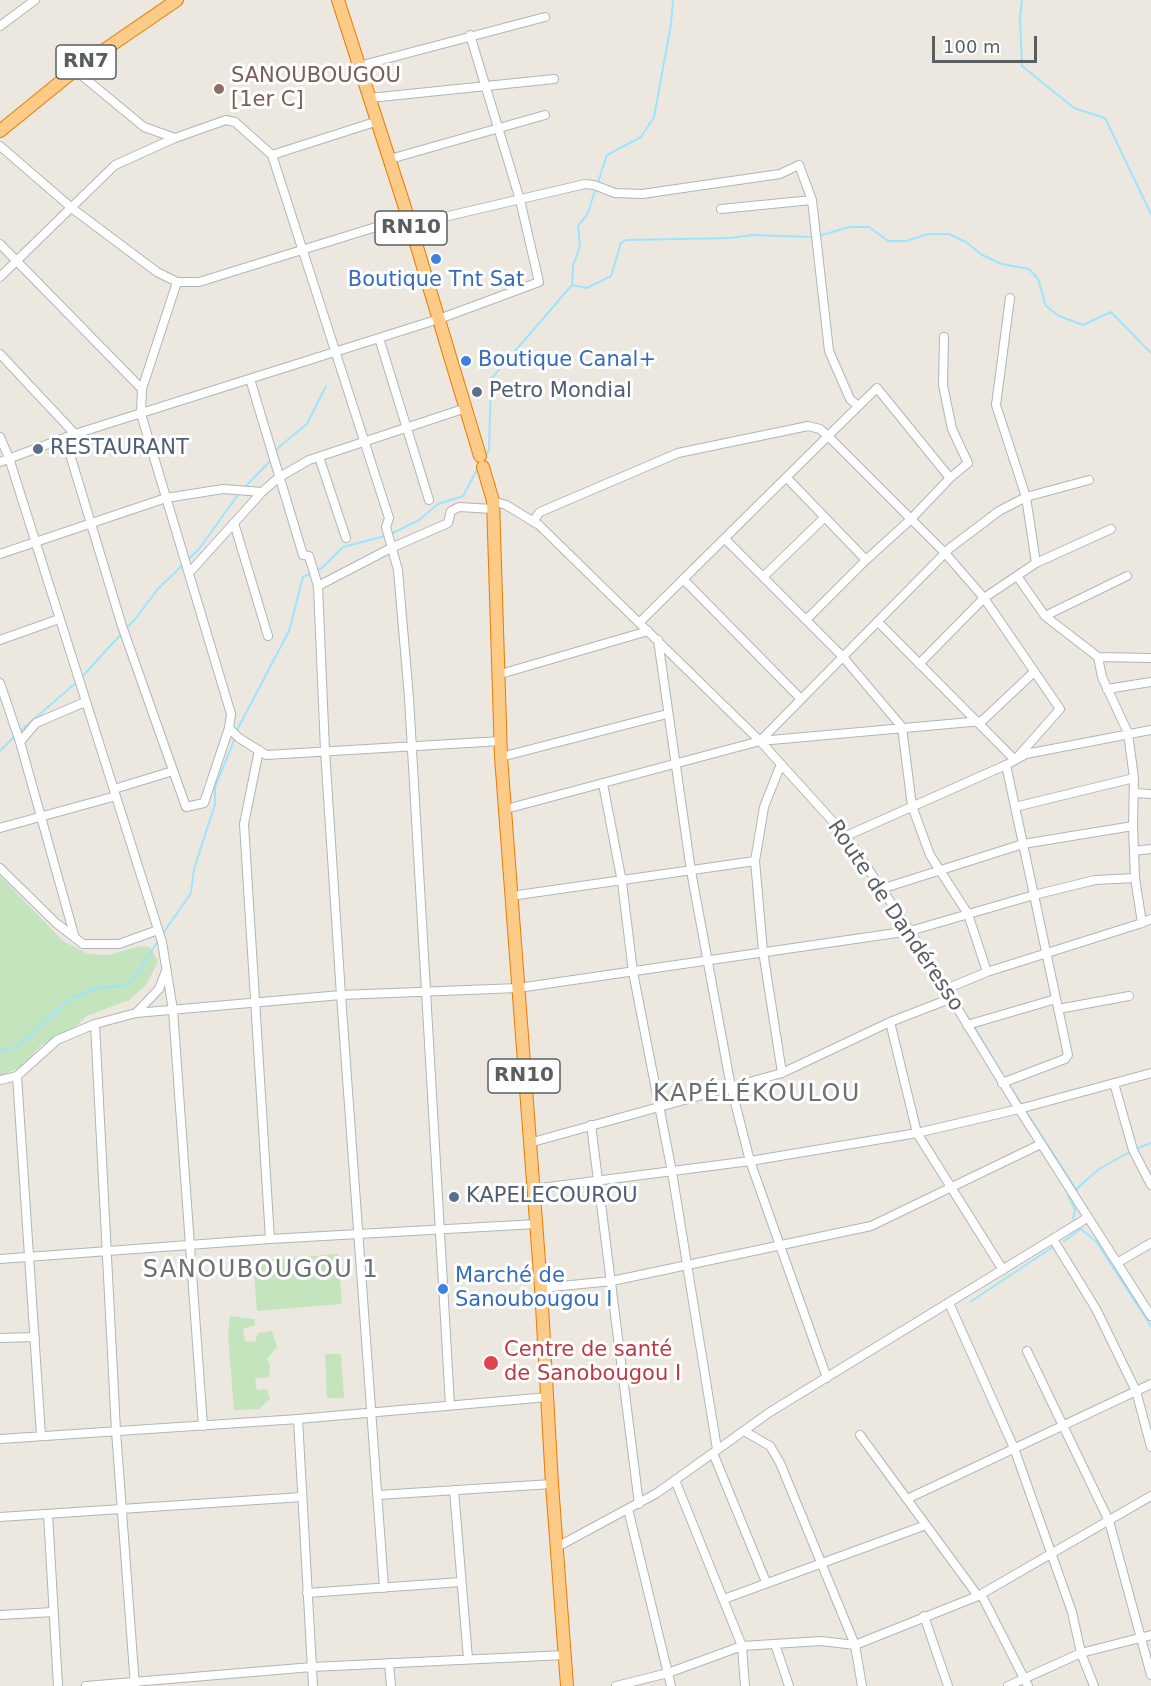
<!DOCTYPE html>
<html>
<head>
<meta charset="utf-8">
<style>
	body { margin:0 }
	#map { position:relative; width:1151px; height:1686px; overflow:hidden; background:#ece8e0; font-family:"DejaVu Sans",sans-serif }
	canvas { display:block }
	.scale { position:absolute; left:932px; top:36px; width:105px; height:27px; box-sizing:border-box; border:3px solid #595e61; border-top:0; padding-left:8px; font-size:18px; line-height:21px; white-space:nowrap; color:#595e61; -webkit-text-stroke:4px #fff; paint-order:stroke }
</style>
</head>
<body>
<div id="map">
<canvas width="1151" height="1686"></canvas>
<div class="scale">100 m</div>
</div>
<script>
const g = document.querySelector('canvas').getContext('2d');
g.lineJoin = 'round';
function fill(path, color) {
  g.fillStyle = color;
  g.fill(path, 'evenodd');
}
function poly(rows) {
  const path = new Path2D();
  for (const r of rows) {
    path.moveTo(r[0], r[1]);
    for (let i = 2; i < r.length; i += 2) path.lineTo(r[i], r[i + 1]);
  }
  return path;
}
function trace(path, color, width, dash) {
  g.strokeStyle = color;
  g.lineWidth = width;
  g.lineCap = dash ? 'butt' : 'round';
  g.setLineDash(dash || []);
  g.stroke(path);
}
function drawText(font, color, halo, rows, align = 'center') {
  g.font = font + ' "DejaVu Sans",sans-serif';
  g.lineWidth = 6;
  g.setLineDash([]);
  g.textBaseline = 'middle';
  g.strokeStyle = halo;
  g.fillStyle = color;
  for (const [text, x, y, turn = 0] of rows) {
    g.save();
    g.translate(x, y);
    g.rotate((+turn || 0) * Math.PI / 180);
    g.textAlign = isNaN(turn) ? turn : align;
    if (halo) g.strokeText(text, 0, 0);
    g.fillText(text, 0, 0);
    g.restore();
  }
}
const green = poly([
	[0,876,63,941,88,954,108,955,140,946,150,947,158,962,146,985,129,1000,87,1016,74,1028,40,1046,21,1067,0,1076],
	[338,1254,342,1304,257,1311,253,1261],
	[230,1316,255,1319,255,1325,243,1329,245,1341,255,1342,258,1333,272,1331,277,1347,267,1359,270,1364,269,1377,255,1379,257,1390,267,1389,270,1399,259,1409,234,1410,228,1335],
	[325,1354,341,1354,344,1398,327,1398]
]);
const stream = poly([
	[1022,0,1020,18,1022,66,1074,108,1105,118,1151,214],
	[819,236,849,227,869,227,888,241,906,241,928,234,949,234,966,242,982,255,1002,264,1029,269,1038,279,1046,306,1059,316,1083,325,1111,312,1151,353],
	[572,285,587,288,611,276,621,243,626,240,731,238,752,235,813,237],
	[275,453,279,447,307,424,326,386],
	[485,456,489,450,491,379,572,285,573,266,580,246,578,226,587,215,607,155,641,137,654,117,671,24,673,0],
	[244,488,271,460],
	[391,534,419,520,438,504,463,496,478,468],
	[19,732,78,681,136,618,157,590,199,549,240,492],
	[236,732,289,631,303,577,322,568,343,547,385,536],
	[0,751,15,736],
	[162,935,191,893,194,869,215,804,215,787,235,738],
	[973,1025,1004,1077],
	[0,1050,9,1050,26,1040,70,999,95,988,123,986,136,976,159,939],
	[1010,1086,1022,1105],
	[1027,1113,1077,1191],
	[1073,1192,1099,1169,1133,1150,1151,1143],
	[1068,1195,1075,1210,1073,1219],
	[1078,1227,1096,1241,1151,1326],
	[1064,1241,1081,1229],
	[970,1302,1053,1247]
]);
const minor = poly([
	[0,26,35,0],
	[359,66,545,17],
	[75,70,144,127,175,138],
	[370,98,554,79],
	[0,146,73,209,157,272,177,282,199,282,408,217],
	[272,155,378,121],
	[390,159,545,115],
	[721,209,812,200],
	[410,225,585,184,594,185,615,193,642,194,780,174,799,165,812,200,829,351,850,399,858,406],
	[0,244,142,389],
	[0,277,115,165,175,138,226,120,235,122,272,155,389,518,386,527,398,570,409,698,450,1405],
	[177,282,142,389,141,414,231,714,229,728,239,738,266,755,501,741],
	[1010,298,996,405,1026,497,1036,563],
	[944,337,943,385,952,429,968,463,950,478],
	[379,338,429,500],
	[0,354,75,434],
	[250,379,303,555,309,556,318,586],
	[0,437,9,458,162,942,173,1010,203,1426],
	[65,438,122,626,186,807,204,803,229,728],
	[319,457,346,538],
	[0,462,75,434,439,319,539,282,520,200,470,35],
	[787,478,866,560,806,620],
	[493,501,506,505,539,525,760,741,846,836,910,931,1019,1109,1151,1316],
	[533,521,540,512,678,453,808,426,820,429,828,436,877,388,950,478,910,520,866,560],
	[234,523,268,636],
	[725,539,843,657,902,727,912,806,930,855,968,914,987,972,946,989],
	[0,554,166,498,223,489,262,492],
	[189,573,262,492,278,478,309,460,466,408],
	[763,577,824,518],
	[683,579,801,699],
	[1045,616,1127,576],
	[640,622,828,436,945,553,984,598,1060,709,1015,760,878,622],
	[0,640,59,619],
	[658,640,691,871,731,1087,750,1161,827,1378],
	[1098,657,1151,658],
	[919,664,984,598,1036,563,1111,529],
	[1034,672,982,721,760,741,950,548,999,511,1026,497,1089,480],
	[497,675,648,631],
	[0,683,20,742],
	[1107,689,1151,682],
	[259,750,244,824,270,1239],
	[501,757,667,714],
	[781,764,764,807,755,861,763,951,782,1073],
	[1006,765,1034,895,1095,880,1135,878,1133,826],
	[603,784,622,882,633,972,672,1172,717,1449],
	[114,789,173,771],
	[1134,793,1151,794],
	[1015,807,1134,778],
	[506,809,760,741],
	[0,828,116,796],
	[846,836,1006,765,1026,754,1151,730],
	[1134,851,1151,849],
	[0,868,56,923,83,944,119,944,158,930],
	[881,889,1023,844,1133,826,1134,778,1128,733,1102,677,1098,657,1045,616,1017,576],
	[511,896,755,861],
	[1142,923,1151,919],
	[75,938,20,742,36,723,85,702],
	[987,972,1142,923,1135,878],
	[1058,1009,1129,996],
	[137,1012,159,989,166,971],
	[890,1022,917,1133,1003,1270],
	[95,1024,116,1431,135,1686],
	[967,1025,1056,999],
	[17,1076,41,1436],
	[0,1080,17,1076,57,1040,95,1024,136,1013,341,995,518,988,910,931,1034,895,1068,1055,1065,1059,1002,1083],
	[1114,1083,1133,1150,1151,1185],
	[591,1125,639,1504],
	[529,1143,782,1073,890,1022,952,998],
	[533,1189,750,1161,917,1133,1019,1109,1151,1073],
	[1053,1239,1096,1309,1136,1391,1151,1447],
	[0,1259,270,1239,536,1224],
	[1117,1263,1151,1243],
	[541,1288,612,1281,871,1226,1041,1144],
	[949,1303,1014,1448,1072,1612,1081,1653,1094,1686],
	[0,1338,35,1337],
	[1027,1351,1109,1521,1151,1675],
	[298,1419,313,1686],
	[744,1431,770,1446,780,1463,855,1645,862,1686],
	[860,1435,978,1596],
	[0,1439,298,1419,548,1397],
	[713,1453,766,1582],
	[675,1480,742,1646,745,1686],
	[454,1490,468,1659],
	[378,1495,552,1484],
	[907,1499,1151,1384],
	[628,1509,671,1686],
	[48,1514,58,1686],
	[0,1517,302,1497],
	[557,1547,657,1493,770,1412,1087,1218],
	[384,1588,341,995,325,751,318,586,391,548,448,523,451,511,459,507,493,509],
	[307,1593,461,1582],
	[981,1594,1028,1686],
	[724,1599,926,1525],
	[0,1615,53,1612],
	[924,1616,948,1686],
	[775,1644,789,1686],
	[389,1663,391,1686],
	[86,1686,312,1667,565,1655],
	[616,1686,668,1673,742,1646,821,1641,855,1645,978,1596,1151,1496],
	[1008,1686,1081,1653,1151,1635]
]);
const highway = poly([
	[338,0,408,217,480,456],
	[0,131,75,70,177,0],
	[483,467,493,501,501,757,541,1288,552,1484,567,1686]
]);
const markers = [
	[219,89,6,"#8d6e63"],
	[436,259,6,"#3f7fe0"],
	[466,361,6,"#3f7fe0"],
	[477,392,6,"#5c6f8a"],
	[38,449,6,"#5c6f8a"],
	[454,1197,6,"#5c6f8a"],
	[443,1289,6,"#3f7fe0"],
	[491,1363,8,"#e0444e"]
];
const shields = [
	[86,62,60],
	[411,228,72],
	[524,1076,72]
];
const shieldNames = [
	["RN7",86,62],
	["RN10",411,228],
	["RN10",524,1076]
];
const educationNames = [
	["SANOUBOUGOU",231,77],
	["[1er C]",231,101]
];
const shopNames = [
	["Boutique Tnt Sat",436,281,"center"],
	["Boutique Canal+",478,361],
	["Marché de",455,1277],
	["Sanoubougou I",455,1301]
];
const serviceNames = [
	["Petro Mondial",489,392],
	["RESTAURANT",50,449],
	["KAPELECOUROU",466,1197]
];
const streetNames = [
	["Route de Dandéresso",895,916,56]
];
const healthNames = [
	["Centre de santé",504,1351],
	["de Sanobougou I",504,1375]
];
const quarterNames = [
	["KAPÉLÉKOULOU",757,1095],
	["SANOUBOUGOU 1",261,1271]
];
fill(green, '#c3e4bc');
trace(stream, '#9ee4fe', 2);
trace(minor, '#b1b5b8', 10);
trace(highway, '#ea7b02', 14);
trace(minor, '#fff', 8);
trace(highway, '#fccb88', 12);
for (const [x, y, r, color] of markers) {
  const dot = new Path2D();
  dot.arc(x, y, r, 0, 2 * Math.PI);
  g.fillStyle = color;
  g.fill(dot);
  trace(dot, '#fff', 2);
}
for (const [x, y, w] of shields) {
  const box = new Path2D();
  box.roundRect(x - w / 2, y - 17, w, 34, 4.5);
  g.fillStyle = '#fff';
  g.fill(box);
  trace(box, '#595e61', 1.5);
}
drawText('bold 20px', '#595e61', null, shieldNames);
drawText('21px', '#785e54', '#fff', educationNames, 'left');
drawText('21px', '#366cbe', '#fff', shopNames, 'left');
drawText('21px', '#4e5e75', '#fff', serviceNames, 'left');
drawText('21px', '#595e61', '#fff', streetNames);
drawText('21px', '#be3a42', '#fff', healthNames, 'left');
g.letterSpacing = '1.5px';
drawText('24px', '#6a7073', '#fff', quarterNames);
g.letterSpacing = '0px';
</script>
</body>
</html>
